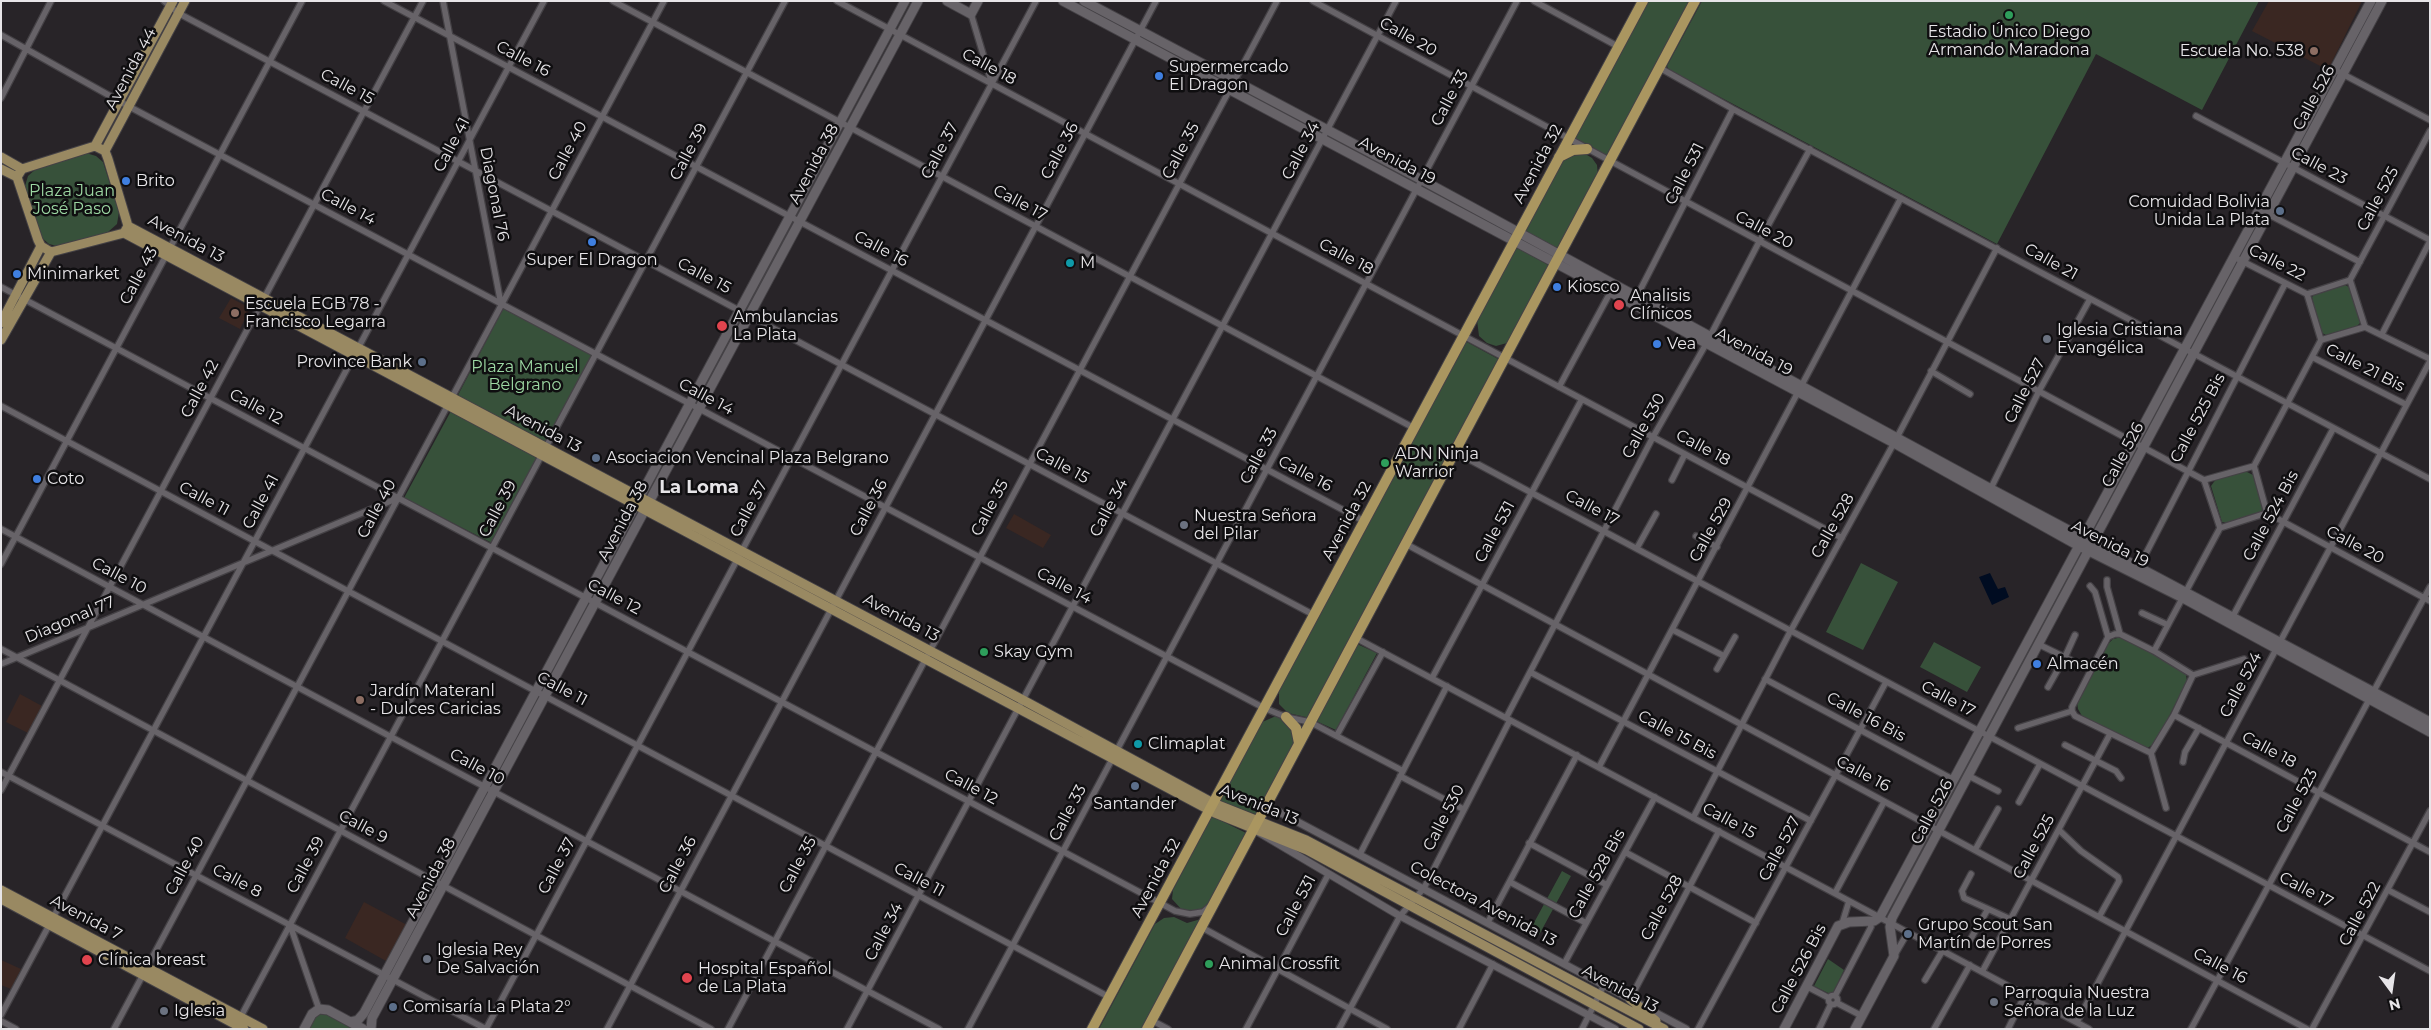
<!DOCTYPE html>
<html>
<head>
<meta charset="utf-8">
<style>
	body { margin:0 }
	#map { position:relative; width:2431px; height:1030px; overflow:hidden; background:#282428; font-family:Montserrat,sans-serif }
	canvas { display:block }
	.frame { position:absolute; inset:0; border:2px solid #e7e5e8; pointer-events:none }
	.north { position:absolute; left:2366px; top:965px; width:50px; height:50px; -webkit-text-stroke:4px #0f0e10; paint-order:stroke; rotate:166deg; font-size:14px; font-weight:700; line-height:20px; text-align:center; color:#e7e5e8 }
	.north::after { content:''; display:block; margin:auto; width:18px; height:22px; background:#e7e5e8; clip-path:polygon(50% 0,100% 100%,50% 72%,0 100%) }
</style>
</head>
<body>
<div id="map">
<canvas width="2431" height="1030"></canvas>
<div class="frame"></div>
<div class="north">N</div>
</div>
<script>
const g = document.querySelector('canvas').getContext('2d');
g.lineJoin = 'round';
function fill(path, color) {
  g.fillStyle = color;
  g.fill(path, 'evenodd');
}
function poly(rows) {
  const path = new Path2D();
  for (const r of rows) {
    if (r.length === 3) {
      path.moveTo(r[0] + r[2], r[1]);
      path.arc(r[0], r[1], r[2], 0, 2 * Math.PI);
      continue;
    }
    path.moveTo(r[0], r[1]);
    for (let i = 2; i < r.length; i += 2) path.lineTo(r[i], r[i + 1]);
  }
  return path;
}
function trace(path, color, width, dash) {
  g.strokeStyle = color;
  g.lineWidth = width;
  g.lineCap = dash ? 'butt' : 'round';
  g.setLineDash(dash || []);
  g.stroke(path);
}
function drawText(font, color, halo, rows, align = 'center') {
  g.font = font + ' Montserrat,sans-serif';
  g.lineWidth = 5;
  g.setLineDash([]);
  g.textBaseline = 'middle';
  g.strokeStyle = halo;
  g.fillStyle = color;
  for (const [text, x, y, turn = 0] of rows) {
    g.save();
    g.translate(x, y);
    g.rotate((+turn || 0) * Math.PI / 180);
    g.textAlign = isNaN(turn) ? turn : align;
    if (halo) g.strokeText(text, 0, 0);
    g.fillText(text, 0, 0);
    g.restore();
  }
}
const education = poly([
	[2269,1,2362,1,2328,70,2252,31],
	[231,298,250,308,240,329,219,318],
	[1014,514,1051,535,1043,548,1006,528],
	[20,694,42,706,28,733,6,722],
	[364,902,407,925,386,961,345,938],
	[1,960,21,969,11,989,1,985]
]);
const green = poly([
	[1647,1,1692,1,1609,157,1574,138],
	[1702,1,2259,1,2202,110,2096,54,1997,244,1669,70,1667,66],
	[1582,152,1592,158,1597,165,1598,177,1558,251,1523,233,1564,158],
	[86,153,96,156,103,162,119,212,117,224,108,232,61,247,49,244,41,237,25,186,28,176,37,168],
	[1516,247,1550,266,1513,337,1507,343,1496,346,1487,343,1479,336,1477,320],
	[2345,285,2351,288,2361,319,2360,323,2357,326,2326,335,2320,332,2312,297,2315,294],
	[504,307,593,355,545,443,457,397],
	[1465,341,1500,360,1310,718,1288,713,1279,704,1279,691],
	[451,411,537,458,492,543,404,498],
	[2245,471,2253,475,2263,510,2261,513,2229,523,2222,522,2211,486,2216,479],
	[1861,563,1898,582,1863,650,1826,632],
	[2122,637,2182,669,2186,675,2187,681,2156,742,2149,747,2142,747,2082,716,2078,709,2077,702,2108,644,2113,639],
	[1934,642,1981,667,1967,692,1920,667],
	[1357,644,1377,653,1336,730,1316,721],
	[1276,716,1290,721,1296,741,1258,815,1220,802,1260,723],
	[1212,816,1246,833,1207,908,1188,913,1182,910,1172,899,1173,890],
	[1562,871,1571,876,1539,935,1530,930],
	[1174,917,1187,923,1201,919,1143,1029,1099,1029,1155,924,1164,918],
	[1828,959,1844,970,1832,995,1814,986],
	[325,1012,357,1029,308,1029,314,1016]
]);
const water = poly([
	[1990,573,1998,589,2005,587,2009,597,1992,605,1979,577]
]);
const minor = poly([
	[164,1,178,13,1314,615],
	[384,1,1364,521],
	[443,1,501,304],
	[613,1,1414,428],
	[837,1,1842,538],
	[1313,1,2204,480],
	[1534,1,1619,47],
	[971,14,992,84],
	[1,35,128,106,1264,708,1286,717,1310,722,1403,771],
	[1660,68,1733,109,2430,479],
	[2335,70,2430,120],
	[1,98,51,1],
	[2196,116,2430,240],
	[2260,210,2360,262],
	[2234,257,2307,294],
	[2350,280,2365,327,2321,340,2307,294,2350,280],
	[2350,280,2430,131],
	[1,287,1160,903,1175,911,1190,914,1203,912,1209,907],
	[1636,298,1733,109],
	[2365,327,2430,359],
	[2382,334,2430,241],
	[2312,357,2405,404],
	[1931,371,1970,394],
	[1559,387,1610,293],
	[1,406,1109,997],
	[1455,452,2430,971],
	[2254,466,2267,513,2220,528,2204,480,2254,466],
	[2254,466,2321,340],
	[1672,480,1685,454],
	[1990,490,2039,391,2090,299],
	[2267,513,2430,601],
	[1,529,939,1029],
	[1696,536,1717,547],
	[1406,544,2307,1029],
	[1637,548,1656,514],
	[1,564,302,1],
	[2139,567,2285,284],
	[2107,580,2107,587,2120,634],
	[2090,586,2095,592,2108,637],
	[2142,613,2168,625],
	[2233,616,2333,429],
	[1673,630,1724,656],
	[2115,634,2120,634,2154,651,2193,675,2174,715,2151,753,2075,716,2072,711,2072,707,2108,637,2115,634],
	[1356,638,2089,1029],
	[2040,645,2091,670],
	[1,649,711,1029],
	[2154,651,2220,528],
	[1,664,398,498],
	[1717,669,1735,637],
	[1530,672,1811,821],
	[2193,675,2244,659],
	[1432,678,1582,399],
	[1765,679,1954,780],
	[2048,687,2065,657,2075,635],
	[2174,715,2430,852],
	[1506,718,1653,437,1706,344,1759,242,1810,149],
	[2018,728,2072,711],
	[1337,735,1383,652],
	[2065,745,2116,771,2121,778],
	[2151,753,2166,808],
	[2183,762,2185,752,2199,728],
	[1599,767,1901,198],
	[1,772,486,1029],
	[1400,776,1463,809],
	[1969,776,1998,791],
	[1,790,423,1],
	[2019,802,2040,764],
	[1693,818,1790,632,1894,443,1997,248],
	[2059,830,2081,851,2118,877,2119,881,2099,917],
	[1529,843,1607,885],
	[1975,850,1998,809],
	[1625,852,1756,923],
	[1360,854,1447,686],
	[1971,874,1962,891,1964,898,2010,919],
	[1510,882,1586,923],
	[2388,890,2430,912],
	[1835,893,1884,802],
	[1488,922,1577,755],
	[1842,924,1849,901],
	[290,925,319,1009],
	[1201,927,1387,1029],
	[1970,940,1988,909],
	[1894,956,1908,932],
	[1564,964,1655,797],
	[1982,972,2110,734],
	[1925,980,1943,950],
	[1806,986,1829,998],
	[1833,1000,4.5],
	[1835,996,1871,927,1870,922],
	[1630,999,1719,831],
	[1837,1003,1862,1016],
	[1,1015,544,1],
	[239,1020,785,1],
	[1151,1020,1168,1029],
	[1,1021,16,1029],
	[2077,1022,2430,361],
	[114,1029,664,1],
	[486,1029,1036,1],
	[607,1029,1156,1],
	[728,1029,1277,1],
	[847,1029,1396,1],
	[968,1029,1517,1],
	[1246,1029,1328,875],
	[1339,1029,1400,916,1424,888,1510,720],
	[1459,1029,1493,964],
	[1582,1029,1604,985],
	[1698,1029,1886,682],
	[1819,1029,1831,1004],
	[1934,1029,1970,965],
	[2008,1029,2025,995],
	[2191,1029,2430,587],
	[2312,1029,2430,811]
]);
const tertiary = poly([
	[1266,805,1686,1029],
	[1258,832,1400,916,1615,1029]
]);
const secondary = poly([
	[947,1,971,14,978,1],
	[1063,1,1894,443,2079,546,2183,598,2430,732],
	[1084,1,1422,180,1991,489,2430,722],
	[350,1022,358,1020,364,1013,905,1],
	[304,1029,312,1014,319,1009,328,1010,363,1029],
	[371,1029,372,1018,918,1],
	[1784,1029,1838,926,1849,922,1874,921,1880,917,2371,1],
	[1855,1029,1894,956,1890,927,1892,918,2382,1]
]);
const primary = poly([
	[95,146,105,151,108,159,128,226,124,233,51,252,41,246,38,240,17,177,22,169,95,146],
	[95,146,173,1],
	[105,151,185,1],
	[1,157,22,169],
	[1,169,17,177],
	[128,226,1023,700,1213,803,1306,840,1664,1029],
	[124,233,1215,813,1307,850,1639,1029],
	[1,323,41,246],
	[1,340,51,252],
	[1,890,263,1029],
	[1,899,244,1029],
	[1630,999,1656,1021]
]);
const trunk = poly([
	[1559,157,1573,150,1587,149],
	[1286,717,1296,728,1299,743],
	[1092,1029,1643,1],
	[1147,1029,1695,1]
]);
const markers = [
	[2009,15,5,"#2e9e5b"],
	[2314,51,5,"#8d6e63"],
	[1159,76,5,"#3f7fe0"],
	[126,181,5,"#3f7fe0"],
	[2280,211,5,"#5c6f8a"],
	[592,242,5,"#3f7fe0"],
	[1070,263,5,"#0f9aa8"],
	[17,274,5,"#3f7fe0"],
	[1557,287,5,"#3f7fe0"],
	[1619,305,6,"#e0444e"],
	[235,313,5,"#8d6e63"],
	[722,326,6,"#e0444e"],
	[2047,339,5,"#6b7280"],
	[1657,344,5,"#3f7fe0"],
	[422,362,5,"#5c6f8a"],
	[596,458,5,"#5c6f8a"],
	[1385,463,5,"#2e9e5b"],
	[37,479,5,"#3f7fe0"],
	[1184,525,5,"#6b7280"],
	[984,652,5,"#2e9e5b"],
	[2037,664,5,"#3f7fe0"],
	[360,700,5,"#8d6e63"],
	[1138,744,5,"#0f9aa8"],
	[1135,786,5,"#5c6f8a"],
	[1908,934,5,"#5c6f8a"],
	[427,959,5,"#6b7280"],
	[87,960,6,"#e0444e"],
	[1209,964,5,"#2e9e5b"],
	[687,978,6,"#e0444e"],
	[1994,1002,5,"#6b7280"],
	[393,1007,5,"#5c6f8a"],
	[164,1011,5,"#6b7280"]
];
const poiNames = [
	["Estadio Único Diego",2009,32,"center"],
	["Armando Maradona",2009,50,"center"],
	["Escuela No. 538",2304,51,"right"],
	["Supermercado",1169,67],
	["El Dragon",1169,85],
	["Brito",136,181],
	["Comuidad Bolivia",2270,202,"right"],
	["Unida La Plata",2270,220,"right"],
	["Super El Dragon",592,260,"center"],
	["M",1080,263],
	["Minimarket",27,274],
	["Kiosco",1567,287],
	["Analisis",1630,296],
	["Clínicos",1630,314],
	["Escuela EGB 78 -",245,304],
	["Francisco Legarra",245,322],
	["Ambulancias",733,317],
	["La Plata",733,335],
	["Iglesia Cristiana",2057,330],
	["Evangélica",2057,348],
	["Vea",1667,344],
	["Province Bank",412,362,"right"],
	["ADN Ninja",1395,454],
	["Warrior",1395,472],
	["Asociacion Vencinal Plaza Belgrano",606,458],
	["Coto",47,479],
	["Nuestra Señora",1194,516],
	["del Pilar",1194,534],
	["Skay Gym",994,652],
	["Almacén",2047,664],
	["Jardín Materanl",370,691],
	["- Dulces Caricias",370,709],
	["Climaplat",1148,744],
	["Santander",1135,804,"center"],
	["Grupo Scout San",1918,925],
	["Martín de Porres",1918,943],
	["Iglesia Rey",437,950],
	["De Salvación",437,968],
	["Clínica breast",98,960],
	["Animal Crossfit",1219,964],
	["Hospital Español",698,969],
	["de La Plata",698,987],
	["Parroquia Nuestra",2004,993],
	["Señora de la Luz",2004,1011],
	["Comisaría La Plata 2°",403,1007],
	["Iglesia",174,1011]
];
const streetNames = [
	["Calle 20",1408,37,29],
	["Calle 16",523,59,28],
	["Calle 18",989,67,28],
	["Avenida 44",131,69,-62],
	["Calle 15",347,87,28],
	["Calle 33",1450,98,-62],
	["Calle 526",2314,98,-62],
	["Calle 41",452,145,-62],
	["Calle 40",568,151,-62],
	["Calle 37",940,151,-62],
	["Calle 36",1060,151,-62],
	["Calle 35",1181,151,-62],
	["Calle 34",1301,151,-62],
	["Calle 39",689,152,-62],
	["Avenida 19",1397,161,28],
	["Avenida 38",814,164,-62],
	["Avenida 32",1538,164,-62],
	["Calle 23",2319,166,28],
	["Calle 531",1685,174,-63],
	["Diagonal 76",494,194,79],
	["Calle 525",2378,199,-62],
	["Calle 17",1020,203,28],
	["Calle 14",348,207,28],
	["Calle 20",1764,230,28],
	["Avenida 13",186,239,28],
	["Calle 16",881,249,28],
	["Calle 18",1346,257,28],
	["Calle 21",2051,262,29],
	["Calle 22",2277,263,27],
	["Calle 43",139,276,-62],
	["Calle 15",704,276,28],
	["Avenida 19",1754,352,28],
	["Calle 21 Bis",2365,368,27],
	["Calle 42",200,389,-62],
	["Calle 527",2025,391,-63],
	["Calle 14",706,397,28],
	["Calle 12",256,407,28],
	["Calle 525 Bis",2198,418,-62],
	["Calle 530",1644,426,-61],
	["Avenida 13",543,429,28],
	["Calle 18",1703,448,28],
	["Calle 526",2123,455,-62],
	["Calle 33",1259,456,-62],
	["Calle 15",1062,466,28],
	["Calle 16",1305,474,28],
	["Calle 11",204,499,28],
	["Calle 41",261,502,-62],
	["Calle 36",869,508,-62],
	["Calle 35",990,508,-62],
	["Calle 34",1109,508,-62],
	["Calle 17",1592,508,28],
	["Calle 40",377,509,-62],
	["Calle 39",498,509,-62],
	["Calle 37",749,509,-62],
	["Calle 524 Bis",2271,516,-62],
	["Avenida 38",623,521,-62],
	["Avenida 32",1347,521,-62],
	["Calle 528",1833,526,-61],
	["Calle 529",1711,530,-61],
	["Calle 531",1495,532,-62],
	["Avenida 19",2110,544,27],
	["Calle 20",2355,545,28],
	["Calle 10",119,576,28],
	["Calle 14",1064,586,28],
	["Calle 12",614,597,28],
	["Avenida 13",901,618,28],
	["Diagonal 77",70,620,-23],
	["Calle 524",2241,685,-62],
	["Calle 11",562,689,28],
	["Calle 17",1948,699,28],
	["Calle 16 Bis",1866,717,28],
	["Calle 15 Bis",1677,735,28],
	["Calle 18",2269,750,28],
	["Calle 10",477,767,28],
	["Calle 16",1863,774,28],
	["Calle 12",971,787,28],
	["Calle 523",2297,801,-62],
	["Avenida 13",1259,805,22],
	["Calle 526",1932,812,-62],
	["Calle 33",1068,813,-62],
	["Calle 530",1444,818,-63],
	["Calle 15",1729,821,28],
	["Calle 9",363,827,28],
	["Calle 525",2034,847,-62],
	["Calle 527",1780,849,-62],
	["Calle 39",306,865,-62],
	["Calle 36",678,865,-62],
	["Calle 35",798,865,-62],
	["Calle 40",185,866,-62],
	["Calle 37",557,866,-62],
	["Calle 528 Bis",1597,874,-61],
	["Avenida 38",431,878,-62],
	["Avenida 32",1156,878,-62],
	["Calle 11",919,880,28],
	["Calle 8",237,881,28],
	["Calle 17",2306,890,28],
	["Colectora Avenida 13",1483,904,28],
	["Calle 531",1296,906,-62],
	["Calle 528",1662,908,-62],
	["Calle 522",2360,914,-62],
	["Avenida 7",86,918,28],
	["Calle 34",884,932,-62],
	["Calle 16",2220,966,28],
	["Calle 526 Bis",1799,969,-62],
	["Avenida 13",1620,989,28]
];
const parkNames = [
	["Plaza Juan",72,191],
	["José Paso",72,209],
	["Plaza Manuel",525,367],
	["Belgrano",525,385]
];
const neighbourhoodNames = [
	["La Loma",699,488]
];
fill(education, '#3a2722');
fill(green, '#37513a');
fill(water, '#000c21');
trace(minor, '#444145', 8);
trace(tertiary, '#444145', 9);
trace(secondary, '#444145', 11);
trace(primary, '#444145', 11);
trace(trunk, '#444145', 12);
trace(minor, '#676368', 5.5);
trace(tertiary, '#676368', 7);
trace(secondary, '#676368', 9);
trace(primary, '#998962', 9);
trace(trunk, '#aa9660', 10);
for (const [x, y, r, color] of markers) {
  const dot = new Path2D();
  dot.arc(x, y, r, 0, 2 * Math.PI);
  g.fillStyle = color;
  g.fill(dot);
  trace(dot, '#0f0e10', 2);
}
drawText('16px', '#e7e5e8', '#0f0e10', poiNames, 'left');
drawText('16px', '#e7e5e8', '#0f0e10', streetNames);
drawText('16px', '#9dd8a3', '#0f0e10', parkNames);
drawText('bold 18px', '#e7e5e8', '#0f0e10', neighbourhoodNames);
</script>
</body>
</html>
